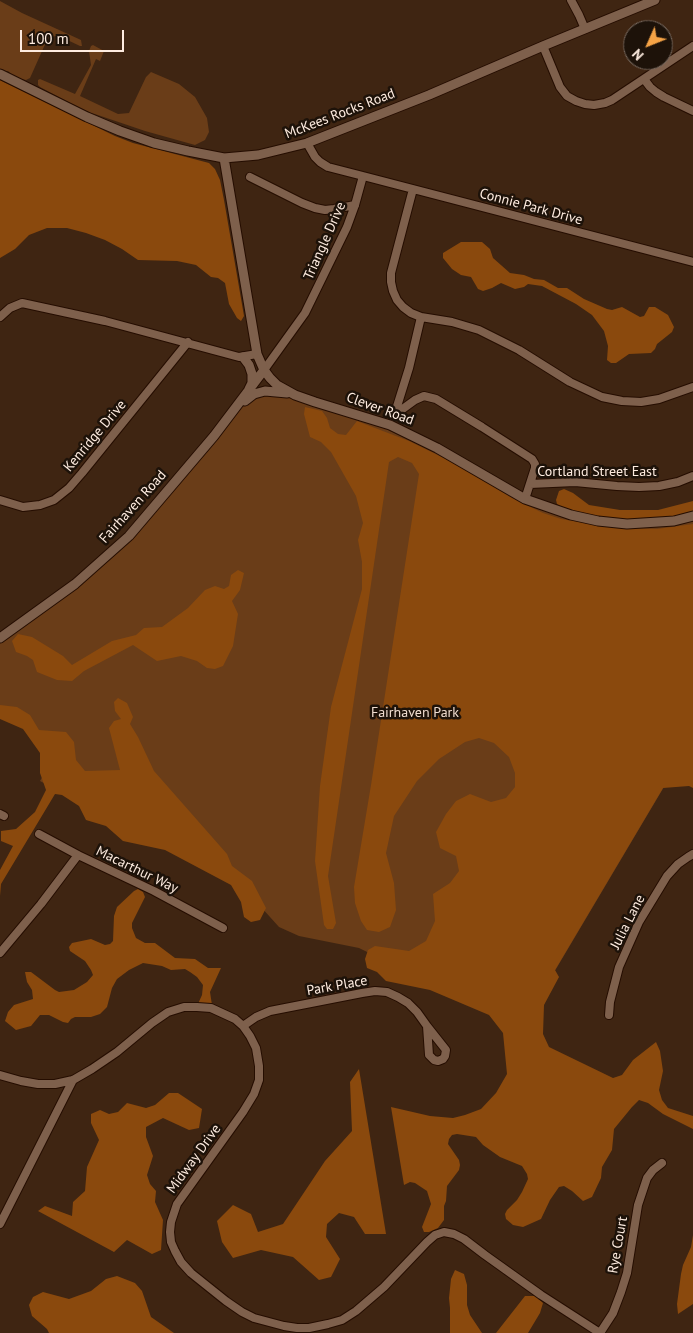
<!DOCTYPE html>
<html>
<head>
<meta charset="utf-8">
<style>
	body { margin:0 }
	#map { position:relative; width:693px; height:1333px; overflow:hidden; background:#3f2512; font-family:"PT Sans",sans-serif }
	canvas { display:block }
	.north { position:absolute; left:623px; top:20px; width:50px; height:50px; box-sizing:border-box; background:#1d1209; border:1px solid #77695f; border-radius:50%; rotate:226deg; font-size:14px; font-weight:700; line-height:20px; text-align:center; color:#feece0 }
	.north::after { content:''; display:block; margin:auto; width:18px; height:22px; background:#f5a346; clip-path:polygon(50% 0,100% 100%,50% 72%,0 100%) }
	.scale { position:absolute; left:20px; top:30px; width:104px; height:22px; box-sizing:border-box; border:2px solid #feece0; border-top:0; padding-left:6px; font-size:15px; line-height:18px; white-space:nowrap; color:#feece0; -webkit-text-stroke:4px #1d1209; paint-order:stroke }
</style>
</head>
<body>
<div id="map">
<canvas width="693" height="1333"></canvas>
<div class="north">N</div>
<div class="scale">100 m</div>
</div>
<script>
const g = document.querySelector('canvas').getContext('2d');
g.lineJoin = 'round';
function fill(path, color) {
  g.fillStyle = color;
  g.fill(path, 'evenodd');
}
function poly(rows) {
  const path = new Path2D();
  for (const r of rows) {
    path.moveTo(r[0], r[1]);
    for (let i = 2; i < r.length; i += 2) path.lineTo(r[i], r[i + 1]);
  }
  return path;
}
function trace(path, color, width, dash) {
  g.strokeStyle = color;
  g.lineWidth = width;
  g.lineCap = dash ? 'butt' : 'round';
  g.setLineDash(dash || []);
  g.stroke(path);
}
function drawText(font, color, halo, rows, align = 'center') {
  g.font = font + ' "PT Sans",sans-serif';
  g.lineWidth = 5;
  g.setLineDash([]);
  g.textBaseline = 'middle';
  g.strokeStyle = halo;
  g.fillStyle = color;
  for (const [text, x, y, turn = 0] of rows) {
    g.save();
    g.translate(x, y);
    g.rotate((+turn || 0) * Math.PI / 180);
    g.textAlign = isNaN(turn) ? turn : align;
    if (halo) g.strokeText(text, 0, 0);
    g.fillText(text, 0, 0);
    g.restore();
  }
}
const green = poly([
	[0,1,22,13,81,40,82,46,80,46,61,37,56,36,51,37,47,40,30,78,26,80,21,79,12,75,8,71,5,72,0,70],
	[93,45,104,51,100,61,96,59,80,96,118,114,129,113,146,77,151,72,179,84,195,97,207,118,209,132,205,140,195,145,145,131,83,110,40,87,38,85,38,80,40,79,75,94,91,65,89,51,91,46],
	[278,392,390,425,545,507,693,516,693,738,521,1028,359,948,299,936,279,927,261,907,255,893,40,781,60,745,0,713,0,638,103,560,226,420,254,394]
]);
const forest = poly([
	[0,80,115,136,133,143,209,163,215,169,220,180,224,200,244,316,241,321,237,318,229,304,225,283,218,278,211,277,196,265,177,261,138,260,122,249,105,240,86,233,67,228,47,228,29,235,15,249,0,258],
	[461,242,482,242,490,249,493,258,510,273,524,275,534,279,544,280,558,288,567,288,584,299,607,309,612,310,622,307,640,317,644,316,649,307,655,307,668,315,674,327,672,332,657,344,655,349,651,353,629,354,616,363,611,363,607,360,608,346,604,331,592,315,576,304,542,286,528,284,524,287,515,289,501,283,492,288,483,291,478,289,471,277,461,275,452,269,443,258,443,253],
	[305,407,322,411,327,418,330,428,338,434,346,435,357,421,375,428,409,441,456,464,512,498,543,513,561,519,615,528,657,529,693,524,693,788,689,786,663,788,555,970,559,977,544,1005,543,1034,549,1047,613,1078,622,1075,633,1060,656,1042,660,1051,663,1071,659,1090,662,1100,668,1108,693,1116,693,1129,663,1114,648,1103,639,1100,632,1107,614,1129,612,1150,602,1167,601,1178,592,1197,583,1201,572,1191,564,1186,559,1187,550,1200,541,1219,523,1227,513,1225,506,1219,505,1214,507,1210,517,1200,522,1192,528,1179,527,1174,522,1166,500,1157,483,1145,476,1137,457,1134,452,1135,449,1139,448,1144,459,1160,460,1165,459,1170,447,1186,446,1201,444,1206,444,1220,438,1228,429,1232,424,1232,422,1227,431,1204,427,1191,415,1183,410,1182,404,1185,391,1107,430,1116,453,1118,465,1115,481,1109,496,1093,507,1074,503,1033,489,1015,430,990,386,981,377,972,367,968,365,959,368,950,375,946,409,951,426,941,435,921,433,894,450,883,459,871,456,856,440,848,436,832,446,814,456,801,470,794,491,802,506,798,515,787,515,773,509,757,494,743,479,738,465,742,439,759,417,781,394,816,386,853,394,883,396,910,390,927,379,932,367,930,361,921,355,903,354,887,371,785,419,474,412,463,398,457,389,462,328,876,336,923,333,929,327,929,324,925,315,861,320,786,331,707,362,589,362,562,358,540,363,523,356,496,331,452,321,442,310,437,304,414],
	[564,489,573,493,589,505,620,510,658,510,693,501,693,514,673,519,627,522,571,513,557,504,556,500,559,491],
	[238,570,244,573,240,590,232,601,238,614,233,646,223,666,215,669,207,668,197,661,181,656,157,661,133,645,84,671,72,681,57,680,37,672,33,660,27,656,16,652,12,641,18,634,32,637,63,656,72,665,112,641,136,635,144,628,162,627,188,608,205,590,215,586,224,589,229,586,231,575],
	[118,698,127,703,133,717,130,724,138,737,154,771,227,854,232,866,252,881,266,908,260,920,251,922,244,917,241,902,231,885,165,850,123,841,106,826,86,820,79,806,62,795,55,794,1,884,0,896,0,870,13,846,1,841,1,831,16,829,35,812,46,790,40,773,40,753,23,729,0,719,0,705,17,707,30,715,39,730,66,732,74,742,76,760,85,771,120,770,109,728,114,721,121,719,115,711,114,702],
	[138,889,143,892,145,897,132,923,132,928,136,938,145,943,155,943,175,958,195,959,208,968,221,968,210,992,212,1005,197,1006,202,995,203,985,197,977,190,972,185,969,171,970,162,966,143,963,129,970,117,979,112,988,107,1007,100,1014,91,1017,75,1017,71,1019,68,1023,63,1022,49,1015,40,1015,31,1026,16,1030,5,1021,8,1012,14,1005,33,999,32,990,27,982,25,972,31,972,55,990,59,992,74,990,87,982,93,975,91,970,85,961,70,951,69,947,72,943,91,939,105,945,110,944,113,941,114,916,117,907,134,891],
	[359,1069,386,1234,365,1234,354,1217,339,1213,327,1224,326,1237,340,1259,331,1277,319,1280,293,1257,261,1250,233,1258,222,1242,217,1221,233,1205,251,1214,258,1232,283,1224,325,1161,352,1131,350,1082],
	[169,1093,178,1093,202,1109,199,1128,189,1130,163,1118,146,1127,146,1137,153,1156,147,1175,150,1184,156,1191,155,1202,163,1220,161,1250,152,1254,127,1240,114,1252,38,1211,45,1206,72,1216,73,1202,85,1191,87,1167,99,1140,91,1123,91,1114,100,1110,109,1114,118,1112,127,1103,146,1108,155,1105],
	[693,1235,693,1304,678,1314,677,1304,681,1274,683,1265,691,1247],
	[455,1270,464,1274,467,1285,467,1305,470,1315,482,1333,450,1333,450,1308,449,1298,451,1279],
	[117,1276,135,1283,142,1291,151,1317,174,1333,49,1333,47,1329,32,1316,29,1305,33,1297,43,1292,69,1299,91,1291,106,1279],
	[525,1296,536,1296,543,1303,540,1313,528,1333,496,1333]
]);
const minor = poly([
	[571,0,579,15,585,29],
	[543,46,560,87,567,96,576,101,585,104,594,105,605,103,612,100,693,46],
	[644,79,650,87,656,92,664,97,693,111],
	[363,176,693,262],
	[250,177,302,203,315,208,325,210,334,209,355,205],
	[413,189,391,273,391,282,393,291,397,300,403,307,411,313,421,317,452,322,479,330,519,350,570,382,602,397,622,401,641,402,659,399,693,387],
	[0,317,10,308,22,303,105,321,239,357,257,354],
	[264,370,305,313,347,227,355,205,363,176,328,167,320,162,315,157,307,143],
	[393,416,415,400,424,396,436,399,482,427,532,459,535,464,535,468,525,499],
	[394,416,409,368,421,317],
	[530,484,575,482,617,486,639,487,659,486,678,482,693,476],
	[0,500,23,507,40,505,54,500,69,488,82,473,188,342],
	[0,814,4,816],
	[39,834,78,855,154,891,223,928],
	[0,953,41,904,78,855],
	[609,1015,610,1002,619,967,639,922,667,876,678,864,688,857,693,854],
	[243,1026,256,1017,270,1011,362,993,375,991,387,992,398,997,408,1003,417,1012,427,1026,429,1055,434,1060,438,1061,443,1059,445,1056,446,1050,427,1026],
	[0,1075,21,1081,38,1084,55,1084,73,1080,92,1069,117,1052,152,1023,168,1012,184,1007,197,1007,211,1008,235,1019,243,1026,250,1036,256,1048,259,1066,259,1080,254,1094,243,1112,177,1204,171,1222,170,1232,171,1242,175,1251,181,1262,191,1273,226,1301,242,1312,254,1318,284,1326,297,1328,309,1328,328,1324,342,1320,356,1311,384,1287,427,1242,435,1235,444,1232,454,1234,464,1239,485,1255,541,1295,600,1333,613,1313,621,1292,627,1273,638,1205,647,1178,653,1170,662,1163],
	[0,1224,73,1080]
]);
const tertiary = poly([
	[0,74,87,117,120,131,154,143,188,151,224,158,258,155,307,143,429,95,543,46,655,0],
	[224,158,257,354,264,370,270,378,277,385,295,395,315,402,390,425,437,448,525,499,571,515,598,521,627,524,674,521,693,516],
	[243,357,249,365,252,374,252,383,249,389],
	[245,401,254,394,265,391,287,393],
	[0,638,75,584,129,536,214,436,264,370]
]);
const streetNames = [
	["McKees Rocks Road",340,114,-21],
	["Connie Park Drive",531,207,15],
	["Triangle Drive",325,241,-66],
	["Clever Road",380,409,20],
	["Kenridge Drive",95,436,-50],
	["Cortland Street East",597,472],
	["Fairhaven Road",133,507,-48],
	["Macarthur Way",137,870,26],
	["Julia Lane",628,922,-63],
	["Park Place",337,986,-10],
	["Midway Drive",194,1159,-54],
	["Rye Court",618,1245,-80]
];
const parkNames = [
	["Fairhaven Park",415,713]
];
fill(green, '#6a3d18');
fill(forest, '#8a490d');
trace(minor, '#250d00', 10);
trace(tertiary, '#250d00', 11);
trace(minor, '#7e604c', 8);
trace(tertiary, '#7e604c', 9);
drawText('14px', '#feece0', '#1d1209', streetNames);
drawText('14px', '#f0ddd0', '#1d1209', parkNames);
</script>
</body>
</html>
